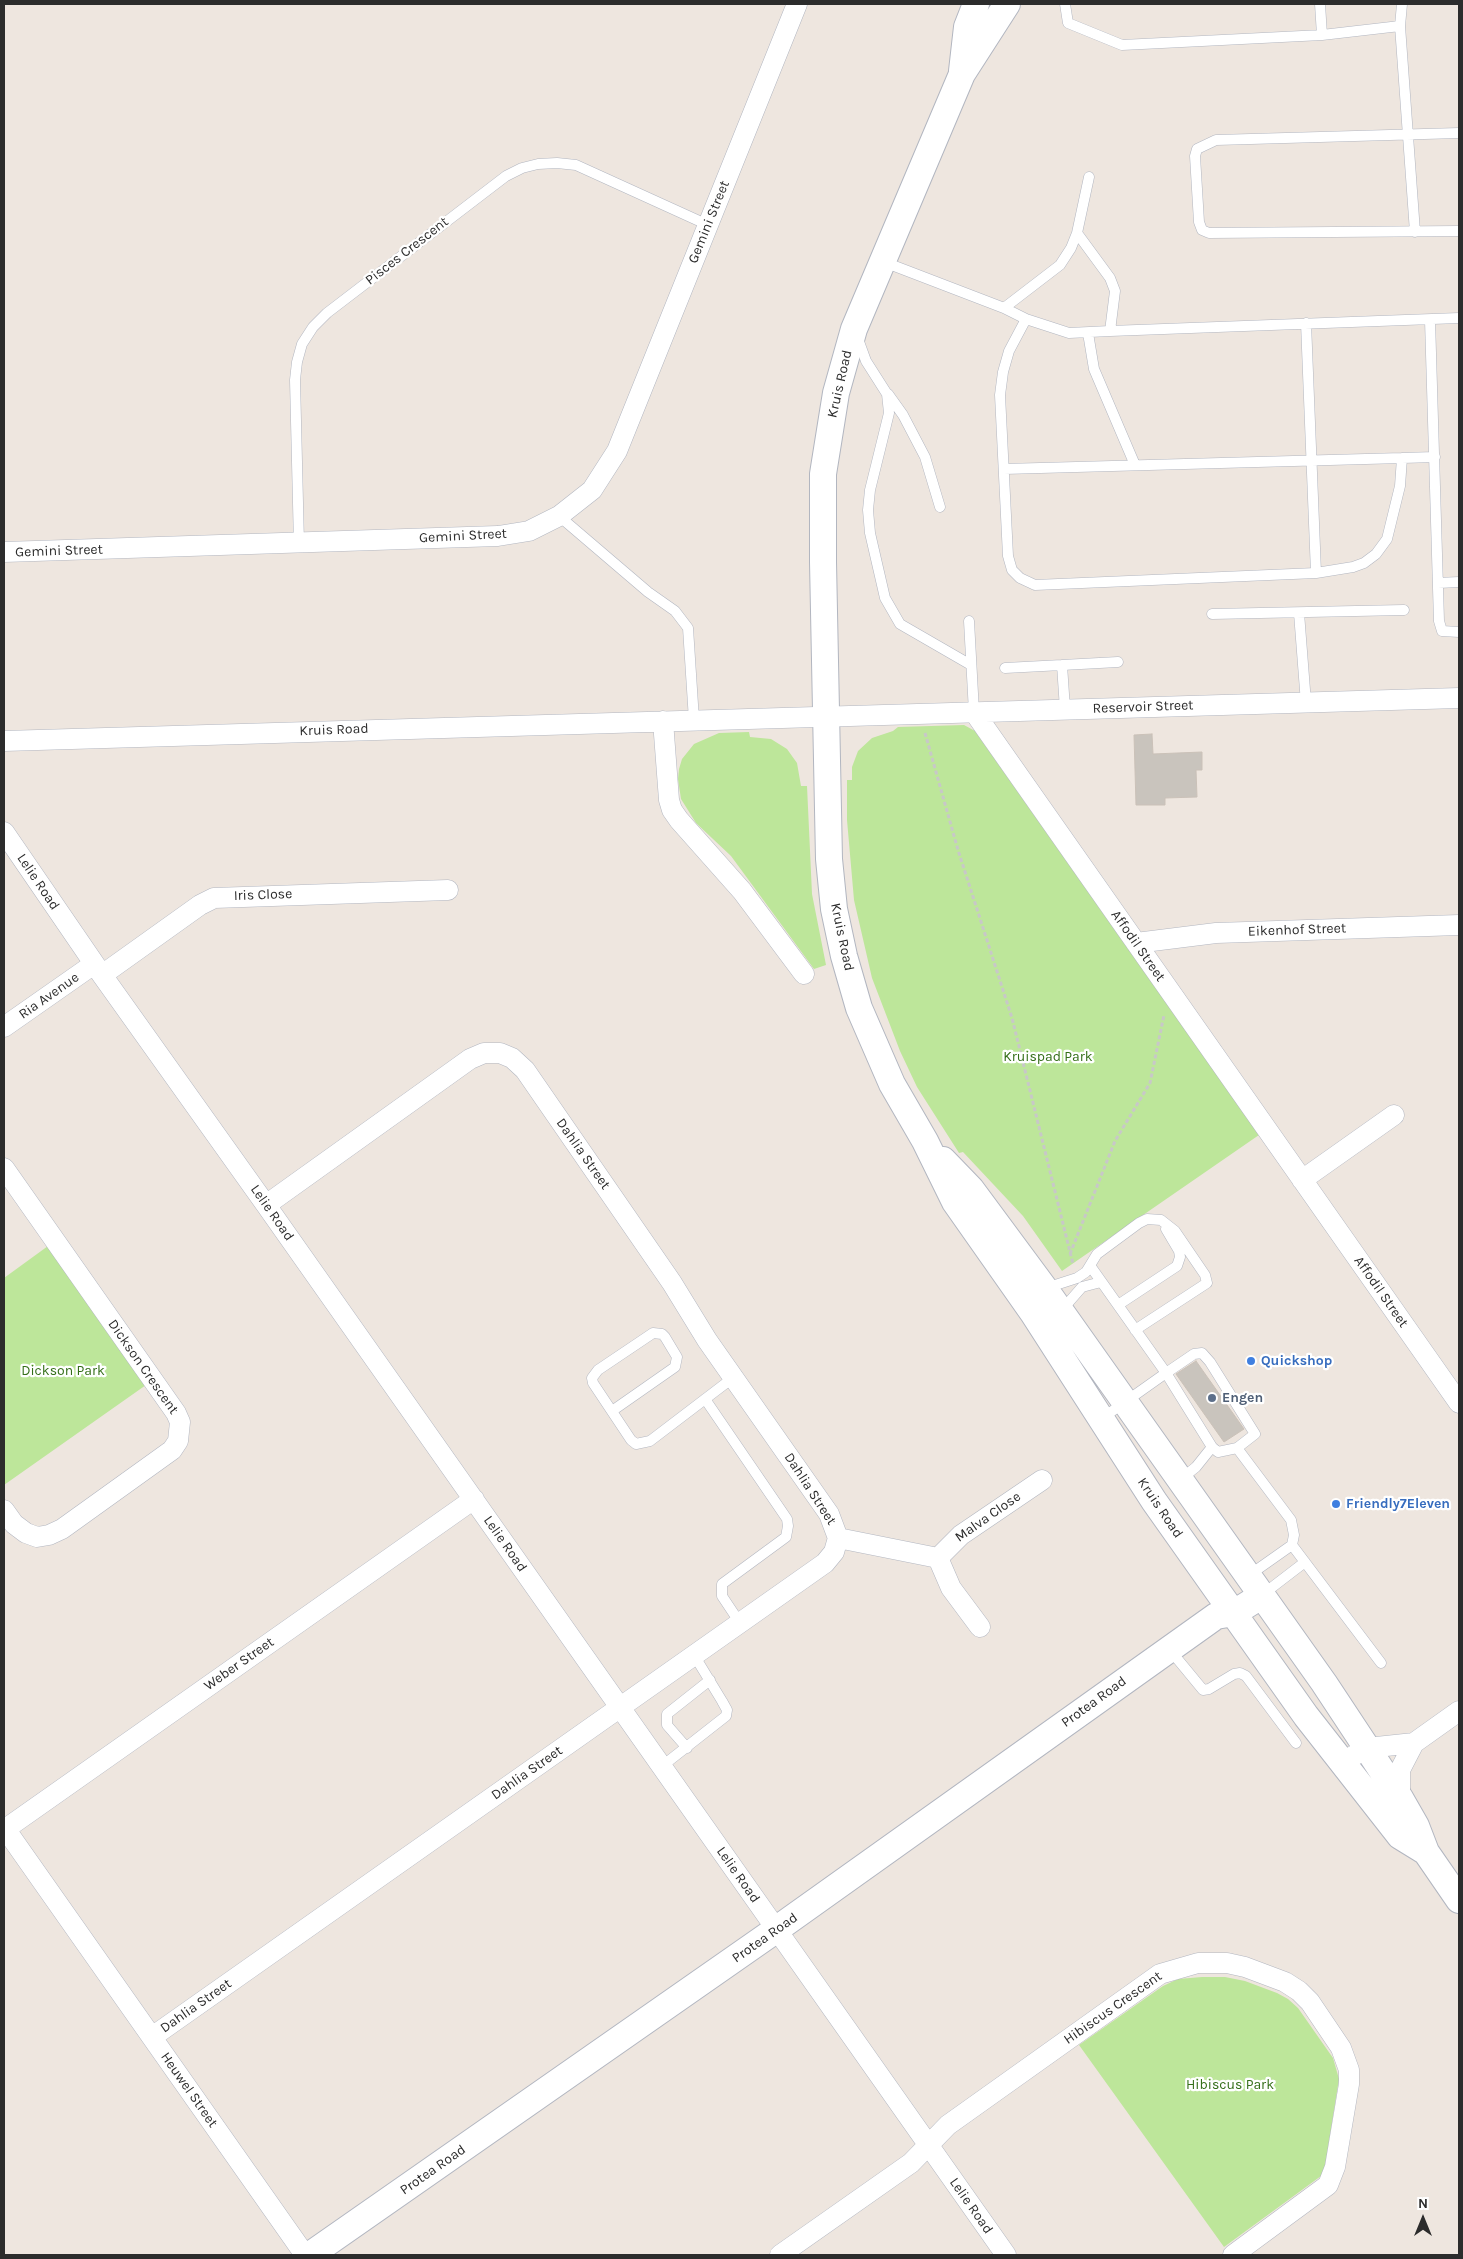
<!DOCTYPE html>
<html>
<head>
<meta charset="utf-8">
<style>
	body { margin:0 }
	#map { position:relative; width:1463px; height:2259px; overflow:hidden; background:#eee6df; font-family:Karla,sans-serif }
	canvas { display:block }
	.frame { position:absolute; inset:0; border:5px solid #2c2c2c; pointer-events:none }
	.north { position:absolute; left:1398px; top:2194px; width:50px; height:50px; -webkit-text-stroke:4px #fff; paint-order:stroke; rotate:0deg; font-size:14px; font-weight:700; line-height:20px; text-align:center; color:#2c2c2c }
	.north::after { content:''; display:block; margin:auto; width:18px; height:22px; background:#2c2c2c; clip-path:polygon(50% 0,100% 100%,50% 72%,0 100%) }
</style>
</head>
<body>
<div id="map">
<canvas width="1463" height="2259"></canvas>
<div class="frame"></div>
<div class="north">N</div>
</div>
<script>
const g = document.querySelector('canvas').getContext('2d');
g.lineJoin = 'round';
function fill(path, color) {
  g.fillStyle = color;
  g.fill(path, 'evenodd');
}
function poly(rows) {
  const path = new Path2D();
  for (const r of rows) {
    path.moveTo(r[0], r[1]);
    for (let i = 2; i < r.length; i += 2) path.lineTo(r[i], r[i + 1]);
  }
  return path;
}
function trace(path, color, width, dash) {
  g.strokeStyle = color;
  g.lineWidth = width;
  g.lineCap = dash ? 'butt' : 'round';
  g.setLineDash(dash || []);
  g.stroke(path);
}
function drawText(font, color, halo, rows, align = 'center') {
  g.font = font + ' Karla,sans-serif';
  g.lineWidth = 4.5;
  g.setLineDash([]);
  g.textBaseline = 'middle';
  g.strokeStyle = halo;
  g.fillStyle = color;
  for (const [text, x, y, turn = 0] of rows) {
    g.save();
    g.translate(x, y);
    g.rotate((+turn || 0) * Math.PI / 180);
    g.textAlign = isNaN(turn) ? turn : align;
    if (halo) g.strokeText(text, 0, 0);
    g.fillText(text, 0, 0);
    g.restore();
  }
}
const green = poly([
	[964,725,975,731,1259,1135,1062,1271,1023,1216,963,1152,959,1153,917,1087,900,1051,872,978,854,900,847,820,847,780,852,780,852,767,858,751,872,738,893,731,898,727],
	[749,732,750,737,771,739,787,749,797,763,801,786,807,786,812,894,826,965,814,969,731,856,696,823,681,799,678,779,679,769,682,759,694,744,719,733],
	[48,1246,146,1385,4,1485,4,1278],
	[1202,1977,1225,1977,1245,1981,1277,1993,1288,1999,1298,2008,1333,2058,1339,2079,1325,2167,1321,2176,1224,2247,1079,2045,1163,1986,1178,1979]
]);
const building = poly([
	[1152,734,1153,754,1202,752,1202,770,1196,770,1197,797,1165,798,1165,805,1136,805,1134,735,1152,734],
	[1196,1361,1244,1429,1224,1442,1176,1374,1196,1361]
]);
const path = poly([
	[925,733,958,850,1012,1018,1073,1264],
	[1070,1254,1115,1141,1150,1083,1164,1015]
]);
const service = poly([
	[1065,4,1068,23,1122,45,1322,35,1400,26],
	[1320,4,1322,35],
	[1402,4,1400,26,1415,232],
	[1459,133,1216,140,1197,149,1195,156,1199,222,1202,230,1209,233,1459,231],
	[884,262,1004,308,1026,319,1069,333,1110,331,1115,291,1110,278,1077,233],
	[1004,308,1060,265,1071,248,1077,233,1089,177],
	[1430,320,1439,621,1442,631,1459,632],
	[1306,323,1316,573],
	[1110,331,1459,318],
	[1088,333,1094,369,1135,465],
	[858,339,866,361,887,394,889,413,870,490,868,510,870,533,885,598,900,624,971,665],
	[888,394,903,415,925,457,940,507],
	[1402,458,1435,457],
	[1004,469,1402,458,1400,486,1387,539,1376,554,1364,563,1353,567,1316,573,1035,585,1020,578,1012,570,1008,556,1000,395,1003,372,1009,351,1026,319],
	[559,516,648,592,675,611,688,628,694,720],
	[299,544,295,380,297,362,302,344,313,327,327,313,506,176,522,168,538,164,557,163,576,165,708,225],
	[1438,583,1459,582],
	[1299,613,1306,703],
	[1212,614,1404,610],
	[969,621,974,712],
	[1062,665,1118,662],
	[1005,668,1062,665,1065,709],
	[1091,1267,1166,1373,1194,1354,1202,1353,1210,1362,1255,1434,1237,1448,1218,1452,1212,1447,1166,1373,1101,1419],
	[1046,1288,1077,1278,1086,1272,1097,1254,1139,1223,1147,1219,1161,1220,1175,1231,1205,1275,1207,1283,1135,1330],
	[1118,1305,1177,1266,1180,1257,1179,1251,1166,1229],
	[1061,1311,1082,1287,1101,1282],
	[705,1399,787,1519,788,1526,786,1537,722,1584,722,1596,740,1623],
	[612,1411,675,1367,677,1357,665,1337,662,1334,653,1333,598,1370,592,1378,593,1383,631,1440,636,1444,650,1441,734,1377],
	[1237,1448,1291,1520,1294,1535,1292,1545,1381,1663],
	[1181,1479,1196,1467,1212,1447],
	[1248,1576,1292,1545],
	[1262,1595,1305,1562],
	[1170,1650,1203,1690,1209,1689,1234,1674,1240,1673,1246,1676,1296,1743],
	[687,1748,667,1725,667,1714,710,1680],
	[661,1767,726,1716,727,1710,722,1701,694,1655]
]);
const minor = poly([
	[4,552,498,536,529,531,559,516,592,490,617,451,797,4],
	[974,712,1459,1403],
	[663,721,669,800,672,810,679,820,742,891,804,974],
	[4,741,1459,698],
	[4,832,102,975,266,1205,1006,2255],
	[1136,943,1216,933,1459,925],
	[102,975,200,905,214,898,448,890],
	[4,1027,94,964],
	[4,1168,176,1413,180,1422,178,1441,172,1450,62,1529,49,1535,37,1537,26,1533,14,1524,4,1510],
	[1302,1180,1394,1115],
	[838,1538,938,1558],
	[938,1558,961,1535,1042,1480],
	[938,1558,951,1588,980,1627],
	[1341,1763,1367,1748,1414,1743,1459,1711],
	[1400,1798,1400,1770,1414,1743],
	[4,1827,305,2255],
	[4,1830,474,1499],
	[152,2037,825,1563,834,1552,838,1538,829,1514,707,1340,672,1283,525,1070,512,1058,500,1053,484,1053,470,1059,266,1205],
	[780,2255,911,2163,948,2125,1160,1974,1198,1963,1227,1963,1245,1967,1285,1982,1299,1991,1310,2002,1341,2048,1349,2070,1349,2084,1335,2167,1328,2185,1233,2255]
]);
const tertiary = poly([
	[1007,4,962,74,854,329,836,393,823,474,823,562,829,859,834,909,844,956,859,1008,892,1084,925,1141,955,1202,1033,1313,1154,1501,1306,1716,1400,1836,1426,1852],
	[962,71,967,27,976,4],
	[943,1160,971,1189,1045,1289,1324,1683,1400,1798,1416,1826,1426,1852,1459,1900],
	[310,2255,777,1929,1216,1616,1234,1613,1261,1596]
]);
const markers = [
	[1251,1361,5,"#3f7fe0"],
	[1212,1398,5,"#5c6f8a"],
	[1336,1504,5,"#3f7fe0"]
];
const streetNames = [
	["Gemini Street",709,222,-68],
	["Pisces Crescent",407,251,-38],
	["Kruis Road",840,384,-77],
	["Gemini Street",463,536,-3],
	["Gemini Street",59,551,-2],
	["Reservoir Street",1143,707,-2],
	["Kruis Road",334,730,-2],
	["Lelie Road",38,882,56],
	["Iris Close",263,895,-2],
	["Eikenhof Street",1297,930,-2],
	["Kruis Road",842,937,78],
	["Affodil Street",1138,946,55],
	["Ria Avenue",49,996,-35],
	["Dahlia Street",583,1154,55],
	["Lelie Road",272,1213,55],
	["Affodil Street",1381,1292,55],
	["Dickson Crescent",143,1367,55],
	["Dahlia Street",810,1489,57],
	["Kruis Road",1160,1508,56],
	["Malva Close",988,1517,-35],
	["Lelie Road",505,1544,55],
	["Weber Street",239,1664,-35],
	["Protea Road",1094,1702,-36],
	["Dahlia Street",527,1773,-35],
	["Lelie Road",738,1875,55],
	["Protea Road",765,1938,-35],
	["Dahlia Street",196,2006,-35],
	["Hibiscus Crescent",1113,2008,-35],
	["Heuwel Street",189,2090,55],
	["Protea Road",433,2170,-35],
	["Lelie Road",971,2206,55]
];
const parkNames = [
	["Kruispad Park",1048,1057],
	["Dickson Park",63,1371],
	["Hibiscus Park",1230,2085]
];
const shopNames = [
	["Quickshop",1261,1361],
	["Friendly7Eleven",1346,1504]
];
const serviceNames = [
	["Engen",1222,1398]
];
fill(green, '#bde69a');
fill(building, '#c9c4bd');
trace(building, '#cac1b8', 1);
trace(service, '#b2b6c0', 11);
trace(minor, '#b2b6c0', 21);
trace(tertiary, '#b2b6c0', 28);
trace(path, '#c8c8c8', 3, [4, 2.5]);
trace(service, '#fff', 10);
trace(minor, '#fff', 20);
trace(tertiary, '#fff', 26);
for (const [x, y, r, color] of markers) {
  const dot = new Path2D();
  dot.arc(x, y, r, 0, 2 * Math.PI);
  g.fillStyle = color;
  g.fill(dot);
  trace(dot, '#fff', 2);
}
drawText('14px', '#2c2c2c', '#fff', streetNames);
drawText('14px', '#346e18', '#fff', parkNames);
drawText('bold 14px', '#366cbe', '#fff', shopNames, 'left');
drawText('bold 14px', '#4e5e75', '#fff', serviceNames, 'left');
</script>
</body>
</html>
